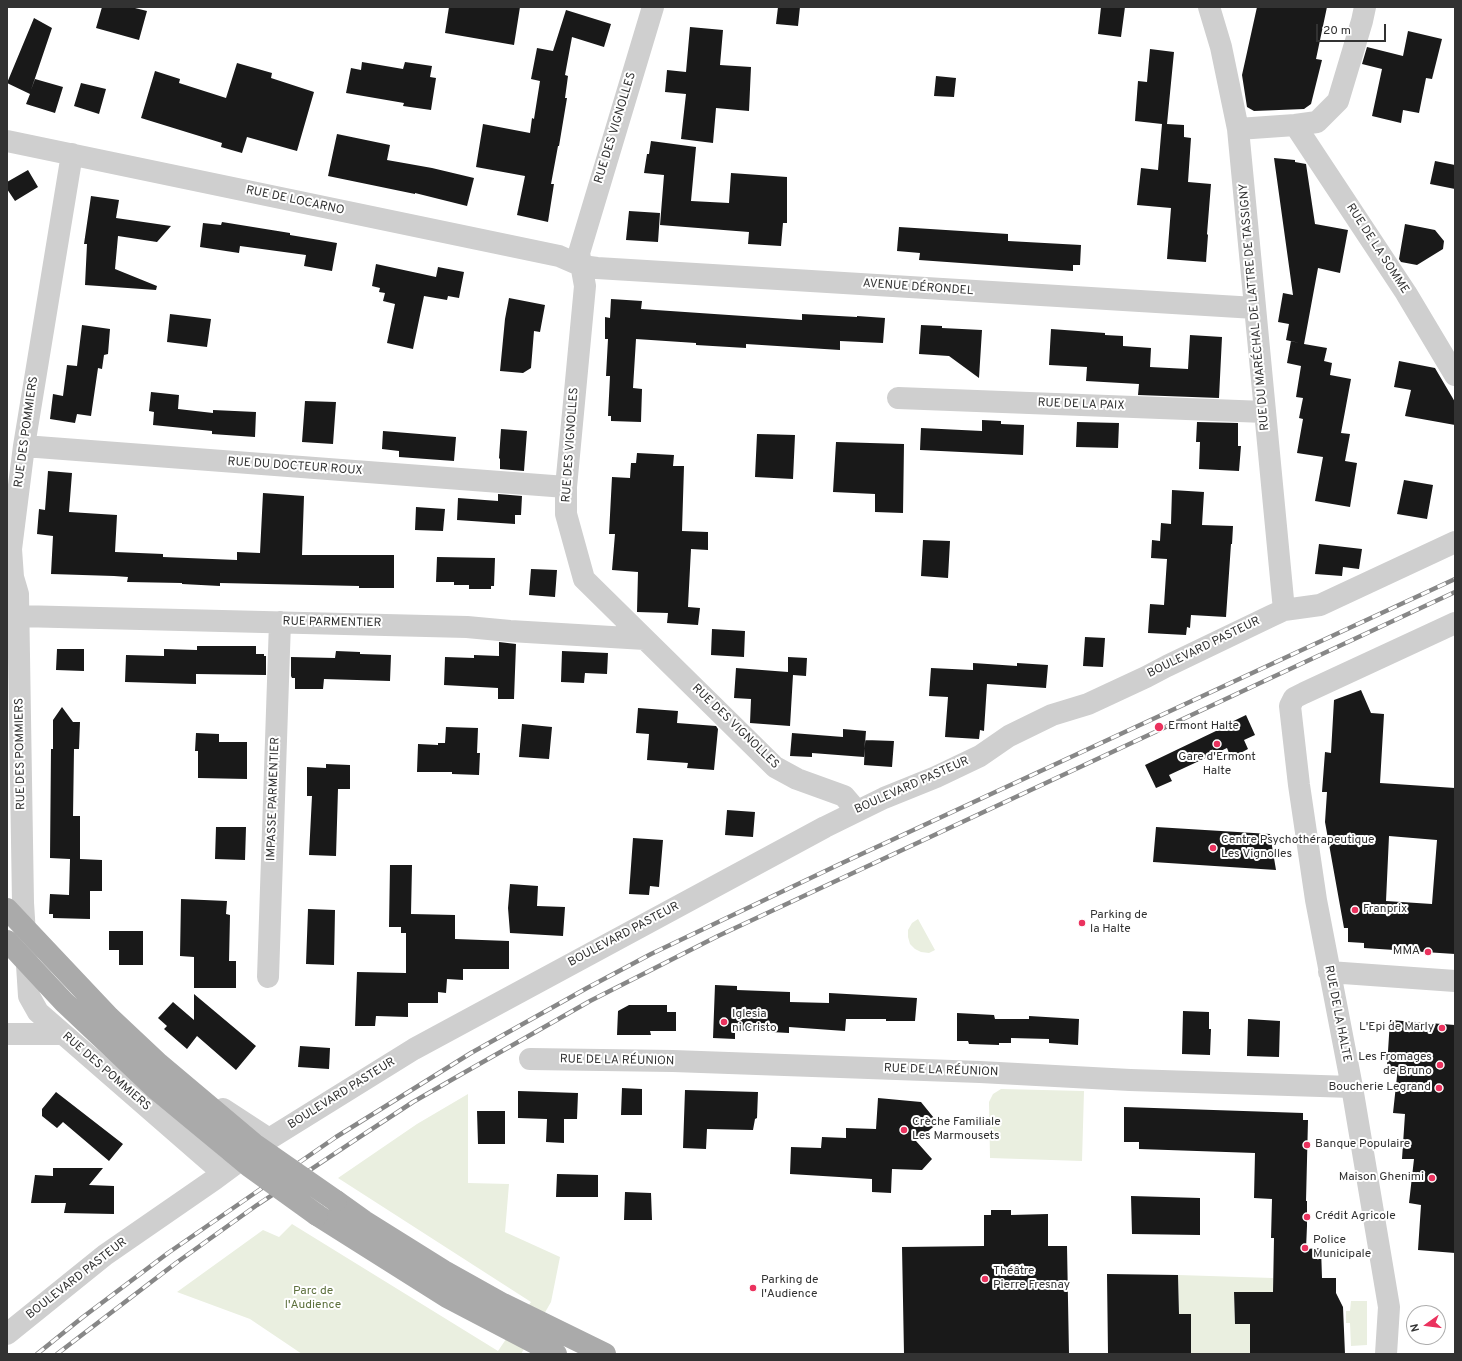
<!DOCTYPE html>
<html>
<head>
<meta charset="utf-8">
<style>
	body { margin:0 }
	#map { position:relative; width:1462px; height:1361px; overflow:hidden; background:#fff; font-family:Overpass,sans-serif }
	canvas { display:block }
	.frame { position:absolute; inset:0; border:8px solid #323232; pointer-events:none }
	.north { position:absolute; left:1406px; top:1305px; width:40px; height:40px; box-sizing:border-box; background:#fff; border:1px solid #adadad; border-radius:50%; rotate:256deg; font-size:11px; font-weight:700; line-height:16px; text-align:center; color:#323232 }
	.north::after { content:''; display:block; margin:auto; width:14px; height:18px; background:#eb325e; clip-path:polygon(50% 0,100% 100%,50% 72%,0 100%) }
	.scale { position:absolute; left:1316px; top:24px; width:70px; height:18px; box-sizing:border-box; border:2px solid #323232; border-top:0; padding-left:5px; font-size:12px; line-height:14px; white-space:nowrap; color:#323232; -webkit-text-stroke:3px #fff; paint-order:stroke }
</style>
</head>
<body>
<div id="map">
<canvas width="1462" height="1361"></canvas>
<div class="frame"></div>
<div class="north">N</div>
<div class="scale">20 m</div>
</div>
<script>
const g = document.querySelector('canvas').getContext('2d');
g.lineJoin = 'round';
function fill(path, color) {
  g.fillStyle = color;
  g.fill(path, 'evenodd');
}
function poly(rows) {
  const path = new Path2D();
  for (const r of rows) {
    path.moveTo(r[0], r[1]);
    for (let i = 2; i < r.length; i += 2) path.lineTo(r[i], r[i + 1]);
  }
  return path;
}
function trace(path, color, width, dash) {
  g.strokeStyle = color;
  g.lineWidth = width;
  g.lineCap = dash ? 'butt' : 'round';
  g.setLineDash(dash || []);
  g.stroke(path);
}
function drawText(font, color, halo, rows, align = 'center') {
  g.font = font + ' Overpass,sans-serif';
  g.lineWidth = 4;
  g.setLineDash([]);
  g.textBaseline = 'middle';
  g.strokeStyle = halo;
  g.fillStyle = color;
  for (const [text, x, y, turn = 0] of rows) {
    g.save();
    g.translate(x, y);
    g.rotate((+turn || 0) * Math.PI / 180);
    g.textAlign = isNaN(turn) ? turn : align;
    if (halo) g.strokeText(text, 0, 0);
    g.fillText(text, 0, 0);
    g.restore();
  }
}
const green = poly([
	[918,919,935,950,929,953,921,952,915,949,910,944,908,937,908,930,912,923],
	[1001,1089,1084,1091,1082,1161,990,1158,989,1102,993,1094],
	[468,1094,468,1183,509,1184,505,1232,560,1257,551,1302,521,1354,302,1354,250,1319,177,1292,263,1230,279,1237,292,1224,498,1351,531,1302,338,1178,417,1124],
	[1178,1275,1273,1278,1273,1292,1234,1293,1235,1324,1261,1324,1261,1332,1250,1333,1250,1354,1191,1354,1191,1314,1179,1314],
	[1351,1301,1367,1301,1367,1345,1351,1346,1350,1323,1346,1323,1346,1311,1350,1311]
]);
const building = poly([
	[102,7,131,7,147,11,139,40,96,28],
	[449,7,520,7,514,45,445,33],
	[778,7,800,7,798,26,776,24],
	[1101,7,1125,7,1121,37,1098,34],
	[1257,7,1327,7,1316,59,1322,60,1311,104,1304,109,1254,111,1247,107,1242,75],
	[566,10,611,24,604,47,572,37,565,75,568,76,565,98,567,98,559,146,558,146,551,184,554,184,548,222,517,215,525,176,476,167,483,124,530,133,532,118,534,119,540,81,531,79,537,48,553,51],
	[34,18,52,28,31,90,35,79,63,87,55,113,26,104,30,94,7,83],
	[690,27,723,30,720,65,751,67,749,111,716,108,713,143,681,139,686,94,665,92,667,70,686,72],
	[1408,31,1442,39,1432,79,1426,78,1419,113,1403,110,1401,123,1372,116,1382,69,1362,64,1367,47,1403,56],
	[1150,49,1174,52,1167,124,1184,125,1184,137,1191,138,1188,182,1211,184,1207,234,1208,235,1206,262,1167,259,1171,208,1137,205,1141,168,1158,170,1162,124,1135,121,1138,81,1147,82],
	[362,62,403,69,405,62,432,66,430,77,436,78,431,110,403,106,404,103,346,93,351,68,361,70],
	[237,63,272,73,271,78,314,92,297,151,247,137,242,153,221,147,222,143,141,118,155,71,180,79,179,83,226,98],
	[936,76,956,78,954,97,934,96],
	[81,83,106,89,99,114,74,106],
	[337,134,390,145,387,160,432,168,474,178,467,206,415,193,415,194,328,176],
	[651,141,696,147,691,201,729,203,731,173,787,177,787,223,783,223,781,246,748,244,749,232,660,225,664,175,644,173,647,154,649,154],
	[1274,158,1295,160,1295,162,1306,164,1315,224,1348,230,1340,273,1318,268,1304,344,1327,348,1324,361,1332,363,1330,375,1351,379,1341,433,1350,434,1345,461,1357,463,1350,507,1315,501,1323,457,1297,453,1303,419,1299,418,1303,398,1296,397,1301,366,1287,363,1291,341,1299,343,1286,340,1289,324,1278,322,1283,293,1293,295],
	[1435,161,1455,165,1455,189,1430,184],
	[28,170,38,187,15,201,7,189,7,182],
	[91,196,119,200,116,218,171,226,157,242,118,236,115,269,157,286,156,290,85,285,87,244,84,244],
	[629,211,660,213,658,242,626,240],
	[222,222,290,233,290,235,337,243,332,271,304,266,306,255,240,246,239,253,200,247,203,223,221,225],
	[1405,224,1435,230,1444,241,1443,249,1417,265,1401,262,1399,259],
	[899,227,1008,234,1008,241,1081,245,1080,265,1073,265,1073,271,919,260,920,253,897,251],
	[376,264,436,277,438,267,464,272,459,298,448,296,447,300,424,296,413,349,387,343,395,304,383,301,385,293,379,292,380,288,372,286],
	[509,298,545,305,540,332,534,331,531,368,523,373,500,371,505,319],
	[611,299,642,301,641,309,802,320,802,314,857,317,857,316,885,318,883,343,840,341,840,350,746,344,746,348,696,345,696,343,636,339,633,388,642,389,641,422,611,421,611,416,608,416,610,376,606,376,608,339,605,339,605,317,610,318],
	[170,314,211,319,207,347,167,342],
	[82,325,110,329,108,354,104,355,102,369,98,368,91,416,77,414,75,423,50,419,53,394,63,396,67,365,77,366],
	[921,325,942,326,942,328,982,330,979,378,949,356,919,354],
	[1051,329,1105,333,1105,335,1123,336,1123,346,1151,348,1150,367,1188,369,1190,335,1222,337,1219,398,1138,395,1139,384,1086,381,1087,367,1049,365],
	[1399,361,1435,368,1455,402,1455,425,1405,416,1411,390,1394,387],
	[151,392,179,395,178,409,213,413,213,410,256,412,255,437,212,434,212,431,153,425,154,412,149,411],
	[305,401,336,402,333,444,302,442],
	[982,420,1001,421,1001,424,1024,425,1023,455,920,450,921,428,982,431],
	[1077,422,1119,423,1118,448,1076,447],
	[1197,422,1238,423,1238,446,1241,446,1239,471,1199,469,1200,442,1196,442],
	[501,429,527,431,524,471,500,469,500,459,499,458],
	[383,431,456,437,454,461,399,457,399,451,382,449],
	[757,434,795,435,793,479,755,477],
	[836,442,904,444,903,513,875,512,875,494,833,492],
	[637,453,674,455,673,466,684,466,682,531,708,532,708,550,691,549,688,607,700,608,698,625,667,623,668,613,637,612,638,572,612,570,615,534,609,534,612,477,630,478,631,463,636,463],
	[48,471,72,473,69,512,117,515,115,552,163,554,163,557,237,560,237,552,260,553,263,493,304,496,302,555,394,555,394,588,359,588,359,586,220,583,220,586,182,584,182,583,127,582,128,577,114,576,51,574,53,536,37,534,39,509,45,510],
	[1404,480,1433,485,1427,519,1397,514],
	[1172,490,1204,492,1202,525,1233,526,1232,544,1231,544,1226,617,1191,615,1190,628,1187,627,1186,635,1148,633,1150,604,1164,605,1167,559,1151,558,1152,540,1160,541,1161,523,1171,524],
	[498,494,522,496,521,515,515,515,515,524,457,520,458,498,498,501],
	[416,507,445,509,443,531,415,530],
	[923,540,950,541,948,578,921,576],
	[1319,544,1362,549,1359,569,1343,567,1342,576,1315,574],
	[437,557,495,558,494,586,491,586,491,589,469,589,469,585,454,585,454,582,436,582],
	[531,569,557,570,555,597,529,595],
	[712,629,745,631,744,657,711,655],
	[1085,637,1105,638,1103,667,1083,666],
	[499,642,516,644,514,699,498,699,498,688,444,685,445,657,474,658,474,655,499,656],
	[197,646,256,646,256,654,264,654,264,656,266,656,266,675,196,674,196,684,125,682,126,655,164,656,164,649,197,650],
	[57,649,84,649,84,671,56,670],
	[336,651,360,652,360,654,391,655,390,681,324,679,323,689,295,689,295,678,292,678,291,676,291,657,335,658],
	[562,651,608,653,607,674,585,673,584,683,561,682],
	[788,657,807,658,806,676,793,675,790,726,750,723,751,699,734,698,736,668,788,672],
	[973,663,1017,666,1017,663,1048,665,1046,688,987,684,984,731,980,730,979,739,945,737,948,697,929,696,931,668,973,670],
	[1361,690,1371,713,1384,714,1380,783,1455,788,1455,954,1364,948,1364,943,1348,942,1348,928,1344,928,1325,822,1327,792,1322,792,1325,752,1331,753,1334,700],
	[1389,836,1437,840,1432,904,1386,901],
	[62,707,73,722,80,722,79,749,74,749,73,816,80,816,80,859,102,860,102,891,90,891,90,919,53,918,53,914,49,914,50,894,69,895,70,859,50,858,51,749,53,749,53,720],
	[638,708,678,711,677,723,716,726,718,729,714,770,687,768,688,763,647,760,649,734,636,733],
	[1246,715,1255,735,1244,740,1248,749,1231,758,1227,748,1169,775,1172,781,1156,788,1145,765,1218,730,1217,729],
	[522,724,552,727,549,759,519,757],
	[446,727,478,728,477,753,480,753,479,775,452,774,452,772,417,772,418,744,438,745,438,743,445,743],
	[843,729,866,731,864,757,812,753,812,757,790,756,792,733,843,737],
	[196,733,219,734,219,742,247,742,247,779,198,778,198,751,195,751],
	[865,740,894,741,892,767,864,765],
	[326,764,350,765,350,789,338,789,336,856,309,855,312,796,307,796,307,767,326,768],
	[727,810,755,812,753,837,725,835],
	[216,827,246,827,245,860,215,859],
	[1156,827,1270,834,1276,870,1153,862],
	[633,838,663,840,659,887,650,886,649,895,629,894],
	[390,865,412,865,411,914,455,915,455,939,509,941,509,969,463,969,463,980,447,979,446,993,438,992,438,1003,408,1003,408,1017,376,1016,375,1026,355,1026,357,972,406,973,406,933,401,933,401,927,389,927],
	[510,884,538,886,537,906,565,907,563,936,510,933,508,908],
	[181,899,227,901,226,914,230,915,229,961,236,961,236,988,194,988,194,957,180,956],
	[308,909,335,910,334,965,306,964],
	[109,931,143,931,143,965,119,965,119,950,109,950],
	[715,985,737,986,737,990,790,992,790,1002,829,1003,829,993,917,998,915,1021,886,1021,886,1019,846,1019,845,1031,789,1027,789,1033,735,1030,735,1039,713,1038],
	[194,994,256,1046,236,1070,197,1036,187,1049,164,1029,167,1026,158,1018,173,1002,194,1020],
	[629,1005,667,1005,667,1012,676,1012,676,1031,650,1031,651,1035,617,1035,618,1011],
	[1183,1011,1209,1012,1209,1029,1211,1029,1210,1055,1182,1054],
	[957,1013,994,1015,995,1019,1029,1019,1029,1016,1079,1019,1078,1045,1049,1043,1049,1039,1011,1038,1011,1043,999,1043,999,1045,969,1044,968,1041,957,1041],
	[1248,1019,1280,1021,1279,1057,1247,1056],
	[1390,1020,1455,1025,1455,1253,1418,1250,1421,1205,1409,1203,1414,1159,1402,1159,1405,1114,1393,1113,1398,1067,1387,1067],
	[300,1046,330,1048,329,1069,298,1067],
	[622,1088,642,1089,642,1115,621,1115],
	[685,1090,758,1092,757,1118,755,1119,753,1130,707,1129,706,1149,683,1148],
	[518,1091,578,1093,577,1119,564,1119,564,1143,546,1142,547,1119,518,1118],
	[56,1092,123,1144,109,1161,63,1122,57,1128,42,1116,42,1109],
	[878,1098,921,1102,938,1123,916,1141,932,1159,922,1170,892,1169,891,1193,872,1192,872,1179,790,1174,791,1147,821,1148,822,1137,846,1138,846,1128,876,1129],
	[1124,1107,1303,1113,1303,1120,1308,1120,1306,1201,1307,1201,1307,1226,1306,1249,1321,1248,1322,1278,1336,1278,1336,1293,1343,1307,1345,1354,1250,1354,1250,1324,1235,1324,1234,1292,1273,1292,1274,1238,1271,1238,1272,1199,1254,1198,1255,1153,1139,1149,1139,1142,1124,1142],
	[477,1111,505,1111,505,1144,478,1144],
	[53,1168,103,1168,89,1185,114,1186,114,1214,64,1213,66,1203,31,1203,35,1175,53,1176],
	[557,1174,598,1175,598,1197,556,1197],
	[625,1192,651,1193,652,1220,624,1220],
	[1131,1196,1200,1198,1200,1235,1132,1234],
	[991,1210,1011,1210,1011,1215,1048,1214,1048,1246,1067,1246,1069,1354,904,1354,902,1247,984,1246,984,1215,991,1215],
	[1107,1274,1178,1275,1179,1314,1191,1314,1191,1354,1108,1354]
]);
const minor = poly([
	[653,7,579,253,585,286,566,487,566,514,584,579,775,767,797,779,844,796,856,810],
	[1209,7,1221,47,1238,129,1284,610],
	[1295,125,1406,293,1455,375],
	[1238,129,1295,125,1317,122,1338,101,1362,21,1365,7],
	[7,141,559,256,582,266,597,268,1255,308],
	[72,154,24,446,11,549,13,577,18,594,23,903,29,996,38,1012,223,1173],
	[898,398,1265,412],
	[24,446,566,487],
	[18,616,467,627,510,631,645,639],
	[1329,972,1455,981],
	[268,977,280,622],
	[7,1034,63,1034],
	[530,1059,673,1061,980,1072,1130,1080,1352,1087],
	[223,1109,269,1139],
	[7,1334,105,1255,215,1179,269,1139,414,1049,825,827,884,798,936,777,980,756,1009,736,1052,715,1088,704,1146,677,1167,666,1271,616,1284,610,1320,605,1455,542],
	[1386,1354,1389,1307,1352,1087,1316,900,1299,785,1290,706,1294,698,1304,693,1455,623]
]);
const major = poly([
	[336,1201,364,1221,444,1271,503,1304,605,1354],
	[317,1215,447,1297,556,1354]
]);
const rail = poly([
	[37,1354,83,1317,168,1253,336,1137,471,1053,587,988,651,954,840,864,1455,579],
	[57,1354,176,1263,257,1205,358,1138,413,1102,460,1075,590,1001,718,936,1455,592]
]);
const majorBridge = poly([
	[7,909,109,1017,159,1064,254,1144,336,1201],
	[7,941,64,1002,156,1089,249,1166,317,1215]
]);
const markers = [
	[1159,727,5,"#eb325e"],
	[1217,744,4,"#eb325e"],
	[1213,848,4,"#eb325e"],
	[1355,910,4,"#eb325e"],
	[1082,923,4,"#eb325e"],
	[1428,952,4,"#eb325e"],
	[724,1022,4,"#eb325e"],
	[1442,1028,4,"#eb325e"],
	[1440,1065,4,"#eb325e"],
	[1439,1088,4,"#eb325e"],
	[904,1130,4,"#eb325e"],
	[1307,1145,4,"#eb325e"],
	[1432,1178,4,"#eb325e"],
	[1307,1217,4,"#eb325e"],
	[1305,1248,4,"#eb325e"],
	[985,1279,4,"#eb325e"],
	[753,1288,4,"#eb325e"]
];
const streetNames = [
	["RUE DES VIGNOLLES",616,128,-73],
	["RUE DE LOCARNO",295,201,12],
	["RUE DE LA SOMME",1377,249,57],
	["AVENUE DÉRONDEL",918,288,4],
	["RUE DU MARÉCHAL DE LATTRE DE TASSIGNY",1255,307,-95],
	["RUE DE LA PAIX",1081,405,2],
	["RUE DES POMMIERS",27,432,-82],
	["RUE DES VIGNOLLES",571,445,-86],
	["RUE DU DOCTEUR ROUX",295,467,4],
	["RUE PARMENTIER",332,623,1],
	["BOULEVARD PASTEUR",1204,648,-26],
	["RUE DES VIGNOLLES",735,727,44],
	["RUE DES POMMIERS",21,754,-91],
	["BOULEVARD PASTEUR",912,786,-24],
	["IMPASSE PARMENTIER",274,799,-88],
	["BOULEVARD PASTEUR",624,935,-28],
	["RUE DE LA HALTE",1337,1014,79],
	["RUE DE LA RÉUNION",617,1061,1],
	["RUE DE LA RÉUNION",941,1071,2],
	["RUE DES POMMIERS",106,1072,41],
	["BOULEVARD PASTEUR",342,1094,-32],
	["BOULEVARD PASTEUR",77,1279,-38]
];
const poiNames = [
	["Ermont Halte",1168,727],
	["Gare d'Ermont",1217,758,"center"],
	["Halte",1217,772,"center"],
	["Centre Psychothérapeutique",1221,841],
	["Les Vignolles",1221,855],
	["Franprix",1363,910],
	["Parking de",1090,916],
	["la Halte",1090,930],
	["MMA",1420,952,"right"],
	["Iglesia",732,1015],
	["ni Cristo",732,1029],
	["L'Epi de Marly",1434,1028,"right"],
	["Les Fromages",1432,1058,"right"],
	["de Bruno",1432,1072,"right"],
	["Boucherie Legrand",1431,1088,"right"],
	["Crèche Familiale",912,1123],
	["Les Marmousets",912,1137],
	["Banque Populaire",1315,1145],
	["Maison Ghenimi",1424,1178,"right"],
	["Crédit Agricole",1315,1217],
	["Police",1313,1241],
	["Municipale",1313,1255],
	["Théâtre",993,1272],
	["Pierre Fresnay",993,1286],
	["Parking de",761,1281],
	["l'Audience",761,1295]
];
const parkNames = [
	["Parc de",313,1292],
	["l'Audience",313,1306]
];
fill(green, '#eaefe0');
fill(building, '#191919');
trace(minor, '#cfcfcf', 22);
trace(major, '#aaa', 22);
trace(rail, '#878787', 4.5);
trace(rail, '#fff', 3, [9]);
trace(majorBridge, '#aaa', 22);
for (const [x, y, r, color] of markers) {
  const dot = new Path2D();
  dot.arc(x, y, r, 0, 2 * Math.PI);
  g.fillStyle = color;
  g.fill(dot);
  trace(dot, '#fff', 1.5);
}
drawText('12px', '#323232', '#fff', streetNames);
drawText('12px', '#323232', '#fff', poiNames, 'left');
drawText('12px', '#5d703d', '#fff', parkNames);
</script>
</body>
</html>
